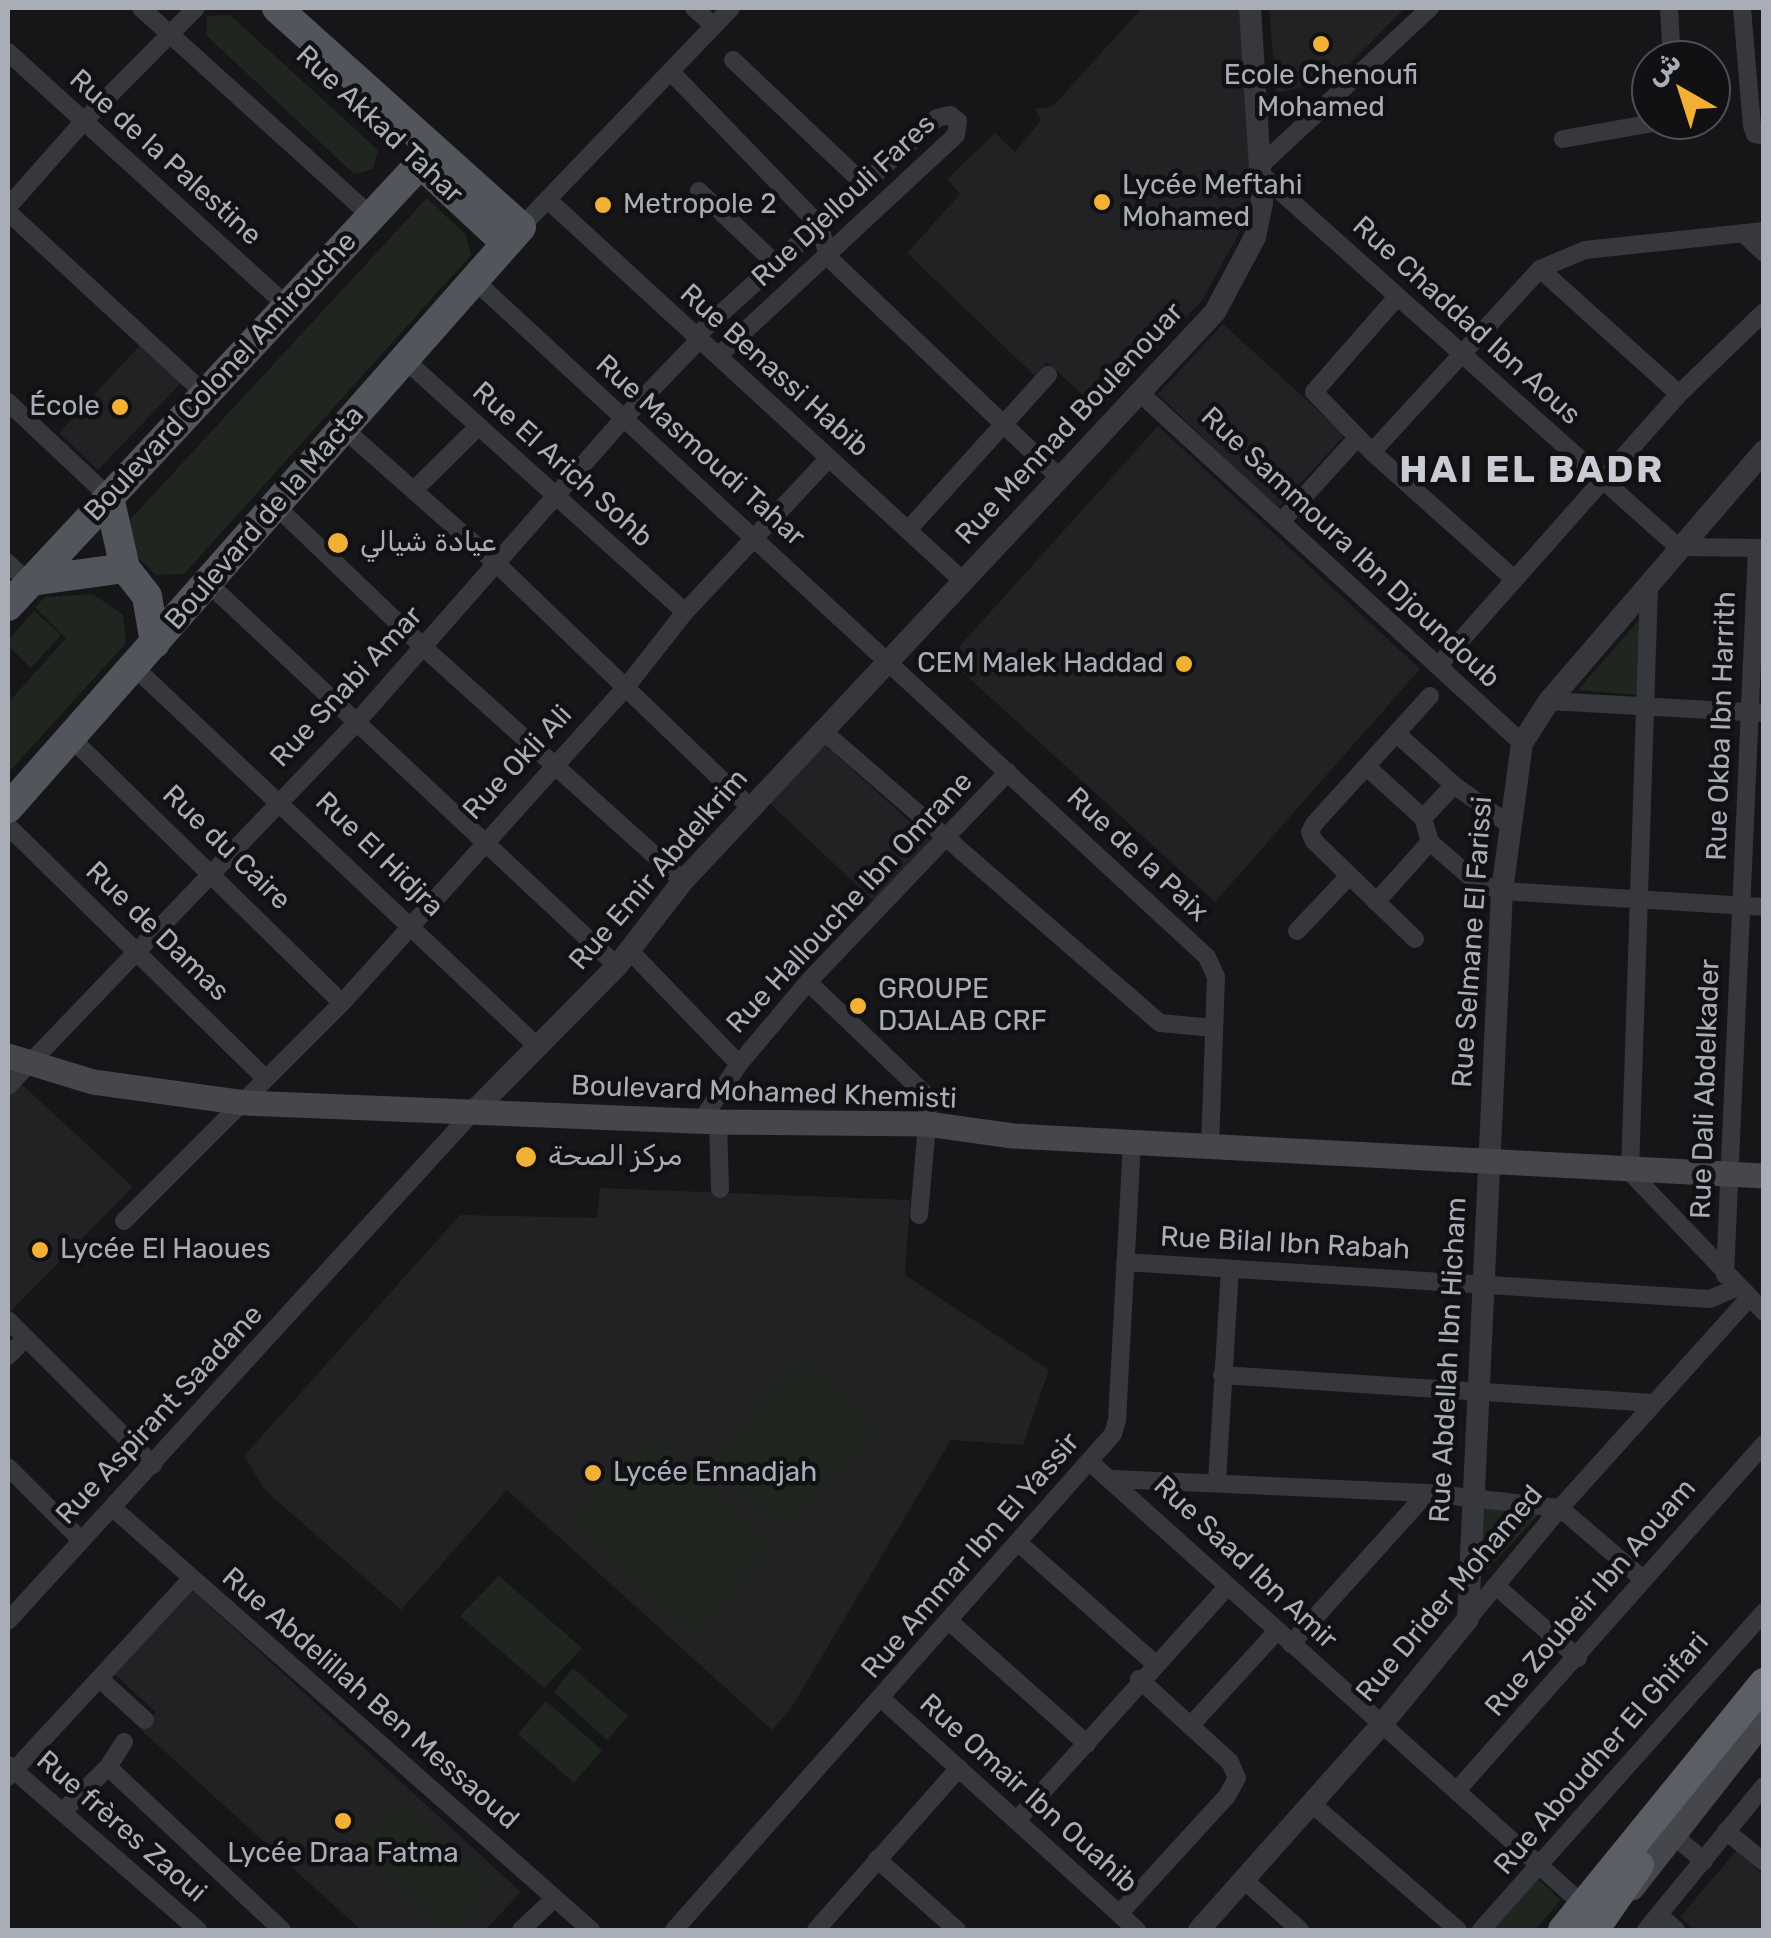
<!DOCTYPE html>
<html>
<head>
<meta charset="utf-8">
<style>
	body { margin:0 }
	#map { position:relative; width:1771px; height:1938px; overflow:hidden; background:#161618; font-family:Rubik,Cairo,sans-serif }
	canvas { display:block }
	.frame { position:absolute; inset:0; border:10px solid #a8adb8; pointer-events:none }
	.north { position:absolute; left:1631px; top:40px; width:100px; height:100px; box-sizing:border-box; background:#111113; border:2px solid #4d4f55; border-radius:50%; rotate:321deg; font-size:28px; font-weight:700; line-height:40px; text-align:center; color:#a8adb8 }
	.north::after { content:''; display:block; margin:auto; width:35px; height:45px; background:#f2b134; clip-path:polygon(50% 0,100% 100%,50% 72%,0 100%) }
</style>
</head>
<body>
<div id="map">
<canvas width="1771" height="1938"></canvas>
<div class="frame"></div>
<div class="north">ش</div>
</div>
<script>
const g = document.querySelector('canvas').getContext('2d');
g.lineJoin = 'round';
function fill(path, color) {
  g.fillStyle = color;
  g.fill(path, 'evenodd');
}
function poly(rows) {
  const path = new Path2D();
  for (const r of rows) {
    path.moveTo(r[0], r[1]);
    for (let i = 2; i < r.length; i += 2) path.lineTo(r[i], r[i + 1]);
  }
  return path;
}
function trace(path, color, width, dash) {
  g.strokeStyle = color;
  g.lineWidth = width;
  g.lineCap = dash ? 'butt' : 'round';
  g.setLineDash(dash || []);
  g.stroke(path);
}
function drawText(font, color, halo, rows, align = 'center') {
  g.font = font + ' Rubik,Cairo,sans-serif';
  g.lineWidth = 9;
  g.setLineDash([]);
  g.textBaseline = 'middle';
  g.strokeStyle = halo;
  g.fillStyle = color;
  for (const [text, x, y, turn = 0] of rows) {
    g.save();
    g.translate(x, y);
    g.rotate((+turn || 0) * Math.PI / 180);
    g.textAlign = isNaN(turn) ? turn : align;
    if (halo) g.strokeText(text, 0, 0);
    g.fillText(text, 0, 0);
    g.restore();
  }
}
const built = poly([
	[1142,8,1240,8,1251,211,1203,299,1099,410,1047,362,1035,376,907,253,960,194,947,179,995,133,1015,152,1041,120,1035,109,1053,106],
	[1269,8,1405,8,1334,80,1276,93],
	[1223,324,1345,435,1277,509,1158,394],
	[141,344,183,381,98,470,59,433],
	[1158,426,1420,669,1215,902,948,659],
	[822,742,931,841,875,902,766,800],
	[16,1079,133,1187,9,1313,8,1088],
	[600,1188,910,1200,905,1275,1049,1370,1023,1445,951,1440,790,1710,772,1730,507,1490,401,1610,265,1490,244,1456,460,1215,597,1218],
	[191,1589,521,1892,485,1930,361,1930,140,1729,156,1712,113,1673],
	[1737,1850,1763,1875,1763,1930,1695,1930,1680,1917]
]);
const green = poly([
	[230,15,378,150,373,169,354,174,206,35,207,16],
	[427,198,466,235,471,255,184,574,156,575,129,549,127,523],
	[93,594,123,615,126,643,8,773,8,703,66,638,35,607,45,597],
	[34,611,61,635,31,668,8,646,8,640],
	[1640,619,1637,695,1578,690],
	[799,1357,879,1427,783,1531,705,1463],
	[649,1433,774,1544,692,1636,567,1526],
	[1485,1507,1540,1513,1479,1579],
	[499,1576,582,1648,544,1688,460,1616],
	[573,1668,628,1716,607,1740,554,1692],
	[546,1701,602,1750,574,1783,518,1734],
	[400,1799,495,1884,454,1930,447,1930,355,1849],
	[1534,1876,1561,1900,1535,1930,1484,1930]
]);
const minor = poly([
	[141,8,371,216],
	[694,8,714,26],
	[1669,8,1672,60],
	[1742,8,1752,126,1755,134,1764,136],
	[8,52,285,304],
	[733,60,864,184],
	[671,72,820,226,828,257,1061,479],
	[1563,139,1670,120],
	[1262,164,1430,8],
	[1262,175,1678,547,1764,548],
	[699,191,776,264],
	[548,200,963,581],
	[8,207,83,122,196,8],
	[8,212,204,393],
	[521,227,731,8],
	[1743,233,1764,253],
	[1540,269,1679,394],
	[473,279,1207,957,1216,977,1210,1147],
	[1397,297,1314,392,1372,452,1513,578],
	[695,337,937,118,950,115,958,121,956,135,718,356],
	[403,358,685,612],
	[1140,393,1522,743],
	[8,402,109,497],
	[344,429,498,565,751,808],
	[1372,452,1540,269,1585,250,1764,231],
	[414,490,478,427],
	[276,506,422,646,683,881],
	[1281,522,1357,438],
	[908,530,1048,375],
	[8,563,29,583],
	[209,584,617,966],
	[1649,587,1630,1172,1764,1312],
	[133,666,539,1048],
	[1438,666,1679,394,1764,312],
	[1549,701,1764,713],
	[824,732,1160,1023,1214,1028],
	[1397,734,1454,785,1511,826],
	[69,736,342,1003],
	[1367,767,1423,818,1430,842],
	[1423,818,1454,785],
	[8,826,266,1079],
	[1376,902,1430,842,1476,882,1502,891,1764,907],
	[1297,931,1349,876],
	[1415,939,1314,841,1310,832,1314,824,1430,696],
	[629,950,739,1064],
	[808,982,923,1092,928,1113,919,1215],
	[8,1086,355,724,624,418,699,340],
	[701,1121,739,1064,808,982,1008,772],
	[718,1122,720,1189],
	[124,1221,342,1003,626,687,685,612,829,458],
	[1125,1262,1710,1299,1738,1287],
	[1725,1275,1757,548],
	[8,1320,153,1465],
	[8,1356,26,1338],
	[1222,1375,1654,1403],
	[1091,1463,1589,1910],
	[8,1467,81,1540],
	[1114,1479,1427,1493,1560,1508,1643,1579],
	[1217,1481,1230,1269],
	[113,1508,591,1930],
	[1020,1544,1154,1663],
	[1496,1586,1578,1658],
	[1468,1619,1560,1508,1749,1298],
	[8,1621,472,1113],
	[949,1621,1087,1744],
	[1291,1644,1427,1493],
	[100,1679,145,1720],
	[882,1699,1137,1930],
	[1191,1725,1277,1631],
	[8,1765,198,1930],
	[108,1767,282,1930],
	[8,1777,191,1579],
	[1459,1788,1764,1444],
	[1311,1803,1458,1930],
	[62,1812,108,1767,124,1742],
	[1017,1820,1227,1587],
	[1726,1831,1764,1862],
	[1674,1836,1704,1861],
	[877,1859,957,1930],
	[1245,1881,1300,1930],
	[1119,1914,1227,1796,1237,1778,1230,1762,1139,1679],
	[1659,1915,1676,1930],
	[521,1930,555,1898],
	[674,1930,1113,1434,1117,1420,1132,1143],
	[816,1930,959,1768],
	[1481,1930,1764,1612],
	[1646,1930,1764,1786]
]);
const tertiary = poly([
	[472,1113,617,966,683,881,1215,312,1255,237,1262,203,1250,8],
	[1199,1930,1383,1723,1468,1619,1502,891,1522,743,1549,701,1764,451]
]);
const secondary = poly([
	[8,1056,93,1082,245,1103,718,1122,927,1124,1013,1136,1764,1176],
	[1632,1888,1764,1720]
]);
const primary = poly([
	[419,162,506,243],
	[109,497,125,568,147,596,155,643],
	[31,581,125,568],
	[8,606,434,149],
	[8,808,521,227,277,8]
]);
const trunk = poly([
	[1563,1930,1764,1683],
	[1594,1930,1639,1865]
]);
const markers = [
	[1321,44,10,"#f2b134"],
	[1102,202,10,"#f2b134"],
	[603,205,10,"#f2b134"],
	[120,407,10,"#f2b134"],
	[338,543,12,"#f2b134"],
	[1184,664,10,"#f2b134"],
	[858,1006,10,"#f2b134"],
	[526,1157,12,"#f2b134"],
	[40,1250,10,"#f2b134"],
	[593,1473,10,"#f2b134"],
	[343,1821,10,"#f2b134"]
];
const poiNames = [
	["Ecole Chenoufi",1321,76,"center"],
	["Mohamed",1321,108,"center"],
	["Lycée Meftahi",1122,186],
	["Mohamed",1122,218],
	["Metropole 2",623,205],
	["École",100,407,"right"],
	["عيادة شيالي",360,543],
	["CEM Malek Haddad",1164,664,"right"],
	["GROUPE",878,990],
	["DJALAB CRF",878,1022],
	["مركز الصحة",548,1157],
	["Lycée El Haoues",60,1250],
	["Lycée Ennadjah",613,1473],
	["Lycée Draa Fatma",343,1854,"center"]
];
const streetNames = [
	["Rue Akkad Tahar",379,125,43],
	["Rue de la Palestine",165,158,42],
	["Rue Djellouli Fares",844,201,-43],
	["Rue Chaddad Ibn Aous",1466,321,42],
	["Rue Benassi Habib",774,371,42],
	["Boulevard Colonel Amirouche",221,377,-47],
	["Rue Mennad Boulenouar",1070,424,-47],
	["Rue Masmoudi Tahar",700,451,42],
	["Rue El Arich Sohb",562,465,42],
	["Boulevard de la Macta",265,518,-49],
	["Rue Sammoura Ibn Djoundoub",1350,548,43],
	["Rue Snabi Amar",347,687,-47],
	["Rue Okba Ibn Harrith",1722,726,-88],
	["Rue Okli Ali",518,763,-47],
	["Rue du Caire",226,848,44],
	["Rue El Hidjra",379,855,44],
	["Rue de la Paix",1137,855,43],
	["Rue Emir Abdelkrim",659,870,-49],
	["Rue Hallouche Ibn Omrane",850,903,-47],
	["Rue de Damas",157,932,44],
	["Rue Selmane El Farissi",1473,942,-86],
	["Rue Dali Abdelkader",1706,1089,-88],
	["Boulevard Mohamed Khemisti",764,1093,2],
	["Rue Bilal Ibn Rabah",1285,1244,3],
	["Rue Abdellah Ibn Hicham",1449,1360,-87],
	["Rue Aspirant Saadane",160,1415,-47],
	["Rue Ammar Ibn El Yassir",971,1556,-49],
	["Rue Saad Ibn Amir",1245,1563,43],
	["Rue Drider Mohamed",1450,1594,-50],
	["Rue Zoubeir Ibn Aouam",1591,1598,-49],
	["Rue Abdelillah Ben Messaoud",370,1699,41],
	["Rue Aboudher El Ghifari",1602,1754,-49],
	["Rue Omair Ibn Ouahib",1028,1794,42],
	["Rue frères Zaoui",121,1827,41]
];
const districtNames = [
	["HAI EL BADR",1532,471]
];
fill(built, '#222225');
fill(green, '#1e261f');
trace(minor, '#37383d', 18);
trace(tertiary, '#37383d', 22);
trace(secondary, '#45474d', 25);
trace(primary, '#53555c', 30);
trace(trunk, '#5b5e65', 30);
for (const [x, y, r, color] of markers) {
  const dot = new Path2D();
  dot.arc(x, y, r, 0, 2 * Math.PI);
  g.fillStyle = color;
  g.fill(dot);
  trace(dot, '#111113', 4);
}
drawText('28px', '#a8adb8', '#111113', poiNames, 'left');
drawText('28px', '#a8adb8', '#111113', streetNames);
g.letterSpacing = '2.5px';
drawText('bold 38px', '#c9ccd4', '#111113', districtNames);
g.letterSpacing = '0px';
</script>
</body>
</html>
